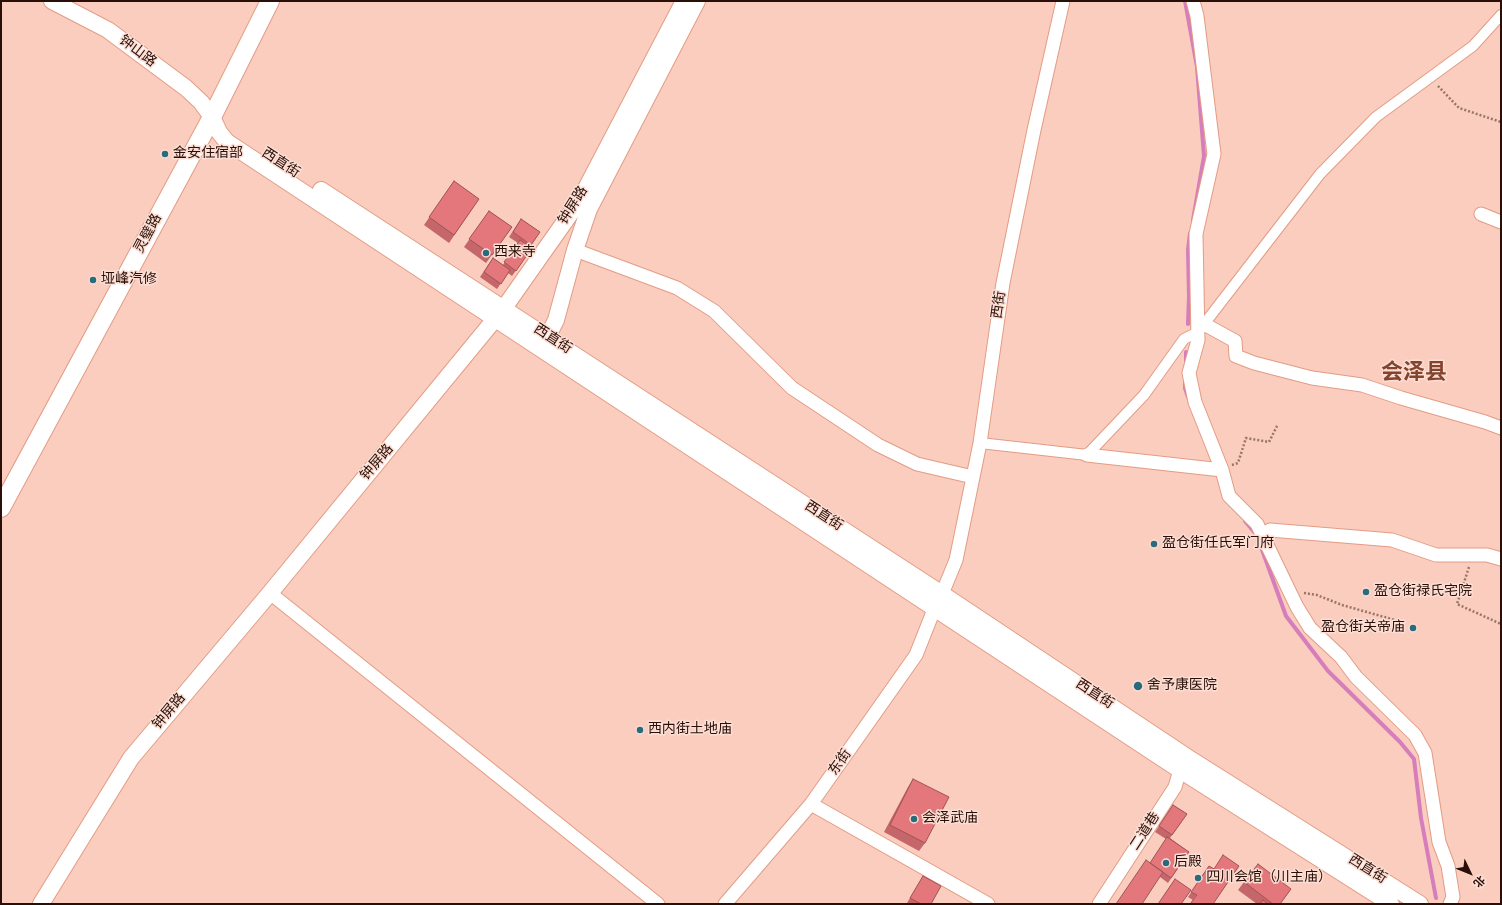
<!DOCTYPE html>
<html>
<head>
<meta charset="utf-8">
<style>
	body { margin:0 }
	#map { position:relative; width:1502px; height:905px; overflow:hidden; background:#facdbe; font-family:Spectral,"Noto Sans SC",serif }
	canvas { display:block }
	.frame { position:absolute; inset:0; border:2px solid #290f07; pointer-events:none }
	.north { position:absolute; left:1450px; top:853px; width:40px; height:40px; -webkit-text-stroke:3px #fcded4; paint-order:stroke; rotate:133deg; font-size:11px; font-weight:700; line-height:16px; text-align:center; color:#290f07 }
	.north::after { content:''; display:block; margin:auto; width:14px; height:18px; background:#290f07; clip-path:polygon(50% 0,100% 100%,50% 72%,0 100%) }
</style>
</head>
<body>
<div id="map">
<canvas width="1502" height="905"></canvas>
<div class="frame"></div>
<div class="north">北</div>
</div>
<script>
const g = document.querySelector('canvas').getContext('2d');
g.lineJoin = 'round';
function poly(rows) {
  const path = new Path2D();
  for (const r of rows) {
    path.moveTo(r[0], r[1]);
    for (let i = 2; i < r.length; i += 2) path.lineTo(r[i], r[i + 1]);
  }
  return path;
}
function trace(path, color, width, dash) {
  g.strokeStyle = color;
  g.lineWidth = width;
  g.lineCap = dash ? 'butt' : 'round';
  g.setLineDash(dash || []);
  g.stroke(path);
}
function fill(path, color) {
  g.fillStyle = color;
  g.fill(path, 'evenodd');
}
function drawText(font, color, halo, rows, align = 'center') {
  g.font = font + ' Spectral,"Noto Sans SC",serif';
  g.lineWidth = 3;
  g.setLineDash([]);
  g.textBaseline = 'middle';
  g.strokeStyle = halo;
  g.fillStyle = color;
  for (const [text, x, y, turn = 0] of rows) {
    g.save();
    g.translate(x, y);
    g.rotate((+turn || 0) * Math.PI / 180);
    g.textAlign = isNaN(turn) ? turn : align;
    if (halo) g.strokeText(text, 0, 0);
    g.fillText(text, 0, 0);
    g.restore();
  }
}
const stream = poly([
	[1185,1,1197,67,1204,156,1193,220],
	[1188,324,1189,296,1188,250,1190,233],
	[1186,364,1186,352],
	[1185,380,1185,388,1188,397],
	[1245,521,1255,533],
	[1260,544,1286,616,1328,671,1400,742,1414,759,1421,818,1436,898]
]);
const path = poly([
	[1438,86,1459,108,1501,122],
	[1232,465,1238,463,1246,438,1269,442,1278,424],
	[1469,567,1457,604,1501,624],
	[1304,593,1317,595,1342,605,1402,622]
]);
const pedestrian = poly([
	[980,443,1087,455,1144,395,1184,339,1198,332,1320,174,1376,117,1473,46,1501,15]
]);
const minor = poly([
	[1193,1,1197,16,1214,154,1196,234,1198,340,1189,373,1195,402,1222,470,1229,496,1257,524,1297,607,1310,628,1341,657,1356,677,1415,735,1425,753,1439,842,1448,866,1453,897,1450,904],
	[1481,214,1501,222],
	[575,250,677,288,714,311,792,388,878,445,917,464,973,477],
	[1204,324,1235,341,1236,356,1254,363,1312,378,1362,385,1401,398,1485,422,1501,428],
	[1087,455,1222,470],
	[1263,535,1270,530,1392,540,1436,555,1487,555,1501,559],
	[270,593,658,904],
	[811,804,988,904],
	[725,904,811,804,916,655,935,607,942,594,956,560,980,443,1003,283,1034,130,1063,1],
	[1099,904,1175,787,1180,770,1184,762]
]);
const tertiary = poly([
	[52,1,108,30,186,88,201,102,212,117,219,132,227,142,1180,770,1391,904],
	[321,190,942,594,1187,757,1420,904],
	[543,346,556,320,575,250,589,209,697,1],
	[41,904,131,758,270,593,504,308,580,200,684,1]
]);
const secondary = poly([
	[1,508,212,117,270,1]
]);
const wall = poly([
	[454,181,479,199,449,243,424,225],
	[489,211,512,227,486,263,464,247],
	[521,219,540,232,530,247,532,248,512,276,508,273,497,289,480,277,493,258,503,265,518,243,509,237],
	[913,779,925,843,919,851,884,832,908,787],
	[1173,805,1187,814,1170,838,1189,852,1168,883,1160,877,1166,839,1155,832],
	[1209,866,1214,869,1193,900,1188,897],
	[923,876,931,904,905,904,907,903],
	[1244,882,1291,889,1280,904,1257,904,1238,890]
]);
const building = poly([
	[454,181,479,199,454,235,429,217,454,181],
	[489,211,512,227,492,255,469,239,489,211],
	[521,219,540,232,531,245,513,232,521,219],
	[520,240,532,248,516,271,504,262,520,240],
	[493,258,510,270,501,284,484,272,493,258],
	[913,779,949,797,925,843,890,825,913,779],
	[1173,805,1187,814,1172,835,1159,826,1173,805],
	[1167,837,1189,852,1171,878,1150,863,1167,837],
	[1223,855,1239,866,1213,904,1190,904,1197,895,1191,892,1209,866,1214,869,1223,855],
	[1146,860,1163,872,1142,904,1116,904,1146,860],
	[1258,864,1291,889,1280,904,1273,904,1244,882,1258,864],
	[923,876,941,886,931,904,921,904,910,898,923,876],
	[1175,879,1191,890,1181,904,1158,904,1175,879],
	[1263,900,1268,904,1260,904,1263,900]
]);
const markers = [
	[165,154,4,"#296b7d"],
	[486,253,4,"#296b7d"],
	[93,280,4,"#296b7d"],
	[1154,544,4,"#296b7d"],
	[1366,592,4,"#296b7d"],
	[1413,628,4,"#296b7d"],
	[1138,686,5,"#296b7d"],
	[640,730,4,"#296b7d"],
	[914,819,4,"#296b7d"],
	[1166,863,4,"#296b7d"],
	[1198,878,4,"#296b7d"]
];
const streetNames = [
	["钟山路",137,52,37],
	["西直街",280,164,33],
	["钟屏路",574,206,-58],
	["灵璧路",149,234,-62],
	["西街",1000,305,-82],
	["西直街",552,340,33],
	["钟屏路",378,463,-50],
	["西直街",823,517,33],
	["西直街",1094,695,33],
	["钟屏路",170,712,-50],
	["东街",841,763,-55],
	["二道巷",1146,832,-57],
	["西直街",1367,870,32]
];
const poiNames = [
	["金安住宿部",173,154],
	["西来寺",494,253],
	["垭峰汽修",101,280],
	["盈仓街任氏军门府",1162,544],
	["盈仓街禄氏宅院",1374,592],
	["盈仓街关帝庙",1405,628,"right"],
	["舍予康医院",1147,686],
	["西内街土地庙",648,730],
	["会泽武庙",922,819],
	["后殿",1174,863],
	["四川会馆（川主庙）",1206,878]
];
const townNames = [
	["会泽县",1414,375]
];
trace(stream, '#d67dbc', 4);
trace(pedestrian, '#e39c84', 12);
trace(minor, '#e39c84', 15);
trace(tertiary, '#e39c84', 18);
trace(secondary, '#e39c84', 20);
trace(path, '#997569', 2.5, [2, 2]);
trace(pedestrian, '#fff', 10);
trace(minor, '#fff', 13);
trace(tertiary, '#fff', 16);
trace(secondary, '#fff', 18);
fill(wall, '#c4666a');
fill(building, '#e4777b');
trace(building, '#a05356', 1);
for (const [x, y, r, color] of markers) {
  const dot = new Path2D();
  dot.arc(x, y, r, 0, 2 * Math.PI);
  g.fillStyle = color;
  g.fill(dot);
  trace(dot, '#fcded4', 1.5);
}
drawText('14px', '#290f07', '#fcded4', streetNames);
drawText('14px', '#290f07', '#fcded4', poiNames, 'left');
drawText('bold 22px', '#82442f', '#fcded4', townNames);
</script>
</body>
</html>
